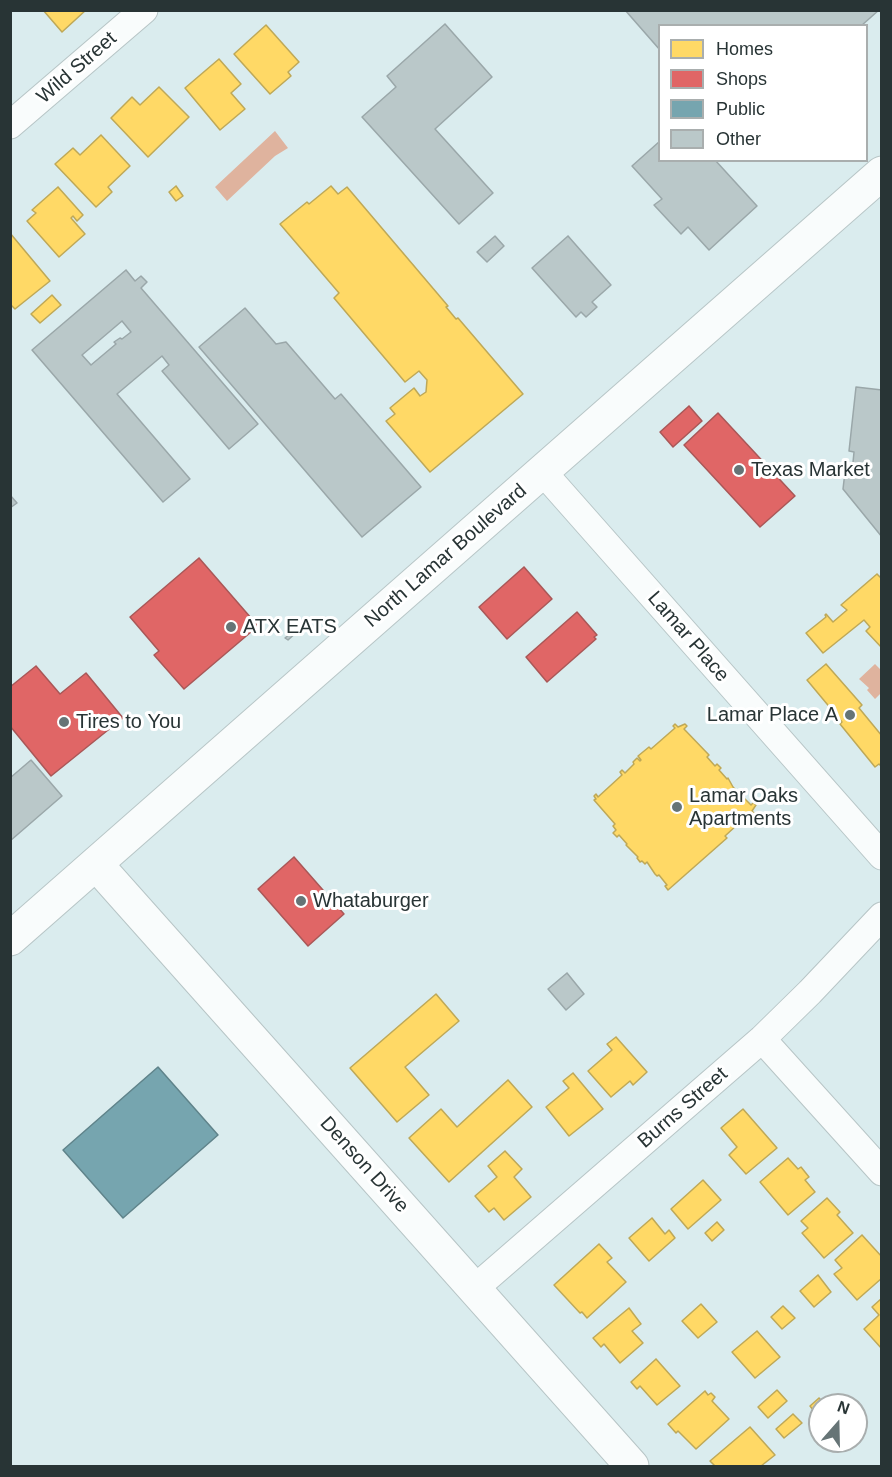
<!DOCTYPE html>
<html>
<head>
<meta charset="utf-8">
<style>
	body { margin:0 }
	#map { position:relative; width:892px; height:1477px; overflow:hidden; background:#daecee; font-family:Arial,sans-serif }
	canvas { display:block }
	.frame { position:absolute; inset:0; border:12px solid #283435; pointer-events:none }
	.legend { position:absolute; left:658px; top:24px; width:210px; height:138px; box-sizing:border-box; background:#fff; border:2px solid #a9aeae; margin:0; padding:8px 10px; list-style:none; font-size:18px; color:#283435 }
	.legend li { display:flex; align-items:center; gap:12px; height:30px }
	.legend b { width:30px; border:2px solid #a9aeae }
	.north { position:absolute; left:808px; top:1393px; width:60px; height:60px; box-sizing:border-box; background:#fff; border:2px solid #a9aeae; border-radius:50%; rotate:20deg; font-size:16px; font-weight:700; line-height:24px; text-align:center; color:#283435 }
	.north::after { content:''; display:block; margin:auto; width:21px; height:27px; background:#667476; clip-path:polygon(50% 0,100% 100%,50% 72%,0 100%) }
</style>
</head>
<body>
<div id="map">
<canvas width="892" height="1477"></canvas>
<div class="frame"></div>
<ul class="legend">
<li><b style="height:16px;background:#ffd966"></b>Homes</li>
<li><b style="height:16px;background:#e06666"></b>Shops</li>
<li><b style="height:16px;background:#76a5af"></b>Public</li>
<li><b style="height:16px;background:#bac8c9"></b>Other</li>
</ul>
<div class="north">N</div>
</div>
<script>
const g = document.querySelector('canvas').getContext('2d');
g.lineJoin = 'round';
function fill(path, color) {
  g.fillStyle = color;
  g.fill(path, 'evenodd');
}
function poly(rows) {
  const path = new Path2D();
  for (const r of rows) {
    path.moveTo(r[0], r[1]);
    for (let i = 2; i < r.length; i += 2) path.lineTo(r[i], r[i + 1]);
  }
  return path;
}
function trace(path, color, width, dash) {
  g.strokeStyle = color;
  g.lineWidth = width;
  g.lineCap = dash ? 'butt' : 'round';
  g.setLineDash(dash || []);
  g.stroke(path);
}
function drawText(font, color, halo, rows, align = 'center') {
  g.font = font + ' Arial,sans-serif';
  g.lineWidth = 6;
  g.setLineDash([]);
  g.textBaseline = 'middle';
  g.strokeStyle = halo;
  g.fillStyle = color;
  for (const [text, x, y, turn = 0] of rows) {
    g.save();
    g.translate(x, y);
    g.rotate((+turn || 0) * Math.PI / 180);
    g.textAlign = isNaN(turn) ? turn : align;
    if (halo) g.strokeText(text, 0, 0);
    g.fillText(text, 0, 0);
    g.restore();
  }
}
const water = poly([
	[275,131,288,148,275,156,227,201,215,187],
	[875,664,882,671,881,693,875,699,867,690,869,688,859,679]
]);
const homes = poly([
	[43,10,86,10,62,32,43,10],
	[266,25,299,62,288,72,291,76,270,94,234,54,266,25],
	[219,59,241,84,231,93,245,109,220,130,185,88,219,59],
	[159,87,189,117,148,157,111,118,132,97,140,105,159,87],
	[101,135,130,166,108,187,112,192,96,207,55,164,73,148,80,155,101,135],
	[176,186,183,196,176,201,169,192,176,186],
	[331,186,338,194,347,187,448,306,446,307,456,319,458,318,523,394,430,472,386,421,395,414,390,408,414,388,420,396,426,392,427,380,419,371,405,382,334,298,339,293,280,224,307,202,309,204,331,186],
	[58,187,83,215,77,221,73,216,71,218,85,234,59,257,27,221,36,213,32,210,58,187],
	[10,233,50,281,15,309,10,304,10,233],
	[52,295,61,305,40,323,31,314,52,295],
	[877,574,882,579,882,648,866,631,870,627,864,620,823,653,806,633,826,617,825,615,826,614,833,622,847,610,841,605,877,574],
	[826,664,862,705,859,708,882,736,882,767,879,764,875,767,840,724,842,722,807,680,826,664],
	[675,724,678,727,685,724,687,726,684,729,709,755,707,757,715,766,717,764,721,768,719,770,727,779,728,778,733,787,751,805,753,803,756,805,752,811,755,814,753,816,750,813,725,836,727,838,668,890,665,886,667,885,659,875,657,876,655,874,647,862,645,864,642,861,640,862,637,858,638,857,626,845,627,844,619,835,617,837,613,833,616,830,613,826,615,824,594,800,596,799,594,796,596,794,598,797,622,775,620,772,622,770,625,773,634,764,633,762,637,758,640,761,641,760,638,756,649,747,651,749,675,728,673,726,675,724],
	[436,994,459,1021,405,1067,429,1095,397,1122,350,1068,436,994],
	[616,1037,647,1072,633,1085,630,1081,611,1097,588,1071,612,1050,607,1044,616,1037],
	[573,1073,603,1109,569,1136,546,1107,569,1088,563,1081,573,1073],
	[508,1080,532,1107,449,1182,409,1138,441,1109,457,1127,508,1080],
	[743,1109,777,1148,746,1174,729,1155,737,1147,721,1128,743,1109],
	[505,1151,522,1169,514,1177,531,1197,504,1220,494,1208,489,1212,475,1196,497,1177,488,1166,505,1151],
	[788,1158,798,1169,801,1167,809,1177,805,1180,815,1192,788,1215,760,1182,788,1158],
	[703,1180,721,1200,688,1229,671,1209,703,1180],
	[827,1198,840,1212,837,1215,853,1233,824,1258,802,1233,808,1228,801,1221,827,1198],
	[652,1218,665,1234,669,1230,675,1238,649,1261,629,1238,652,1218],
	[717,1222,724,1230,712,1241,705,1233,717,1222],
	[862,1235,882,1257,882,1278,857,1300,834,1274,842,1268,835,1260,862,1235],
	[599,1244,612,1258,607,1262,626,1282,587,1318,582,1312,580,1313,554,1285,599,1244],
	[818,1275,831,1292,814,1307,800,1291,818,1275],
	[882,1298,882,1349,864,1329,879,1315,872,1307,882,1298],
	[701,1304,717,1322,698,1338,682,1321,701,1304],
	[783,1306,795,1318,782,1329,771,1317,783,1306],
	[629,1308,641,1324,632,1331,643,1343,620,1363,604,1344,601,1347,593,1338,629,1308],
	[757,1331,780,1357,755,1378,732,1352,757,1331],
	[656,1359,680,1386,657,1405,640,1386,637,1389,631,1382,656,1359],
	[777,1390,787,1401,768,1418,758,1407,777,1390],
	[705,1391,708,1395,711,1393,715,1397,712,1401,729,1419,696,1449,678,1431,676,1433,668,1424,705,1391],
	[819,1398,825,1405,820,1405,820,1413,817,1415,810,1406,819,1398],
	[793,1414,802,1423,784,1438,776,1429,793,1414],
	[750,1427,775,1455,761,1466,715,1466,710,1461,750,1427]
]);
const shops = poly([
	[689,406,702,421,673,447,660,432,689,406],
	[718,413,795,496,760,527,684,445,718,413],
	[199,558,258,626,184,689,154,655,159,651,130,617,199,558],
	[524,567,552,599,507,639,479,607,524,567],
	[577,612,597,635,594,637,596,639,547,682,526,657,577,612],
	[36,666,60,694,86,673,123,718,51,776,10,726,10,687,36,666],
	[294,857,344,914,308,946,258,889,294,857]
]);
const public = poly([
	[158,1067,218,1135,123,1218,63,1150,158,1067]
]);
const building = poly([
	[625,10,879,10,861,26,660,26,660,50,625,10],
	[445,24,492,77,435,129,493,193,459,224,362,117,396,87,387,76,445,24],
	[660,141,660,160,715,160,757,206,709,250,688,227,681,234,654,205,662,199,632,166,660,141],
	[495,236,504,246,487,262,477,252,495,236],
	[568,236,611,285,592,302,597,307,586,317,581,312,576,317,532,268,568,236],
	[126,270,135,281,141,276,147,282,141,288,258,424,229,449,162,371,169,365,162,356,117,394,190,479,163,502,32,350,126,270],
	[122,321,131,332,122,339,120,338,114,342,116,344,91,365,82,355,122,321],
	[245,308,276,344,286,342,335,399,341,394,421,487,362,537,199,347,245,308],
	[856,387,882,390,882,537,843,489,845,472,852,473,854,452,849,451,856,387],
	[10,495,17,503,10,508,10,495],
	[296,629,298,631,288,640,285,638,296,629],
	[31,760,62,796,10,841,10,778,31,760],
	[567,973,584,994,566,1010,548,989,567,973]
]);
const minor = poly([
	[10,125,144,10],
	[542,471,882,856],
	[762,1039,882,1172],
	[474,1289,762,1039,810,992,882,916]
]);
const tertiary = poly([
	[96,864,632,1466]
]);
const primary = poly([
	[10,939,882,173]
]);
const markers = [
	[739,470,6,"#667476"],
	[231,627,6,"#667476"],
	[850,715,6,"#667476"],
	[64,722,6,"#667476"],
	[677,807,6,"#667476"],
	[301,901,6,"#667476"]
];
const streetNames = [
	["Wild Street",77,68,-41],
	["North Lamar Boulevard",446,556,-41],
	["Lamar Place",688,637,49],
	["Burns Street",683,1108,-41],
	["Denson Drive",364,1165,48]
];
const poiNames = [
	["Texas Market",751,470],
	["ATX EATS",243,627],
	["Lamar Place A",838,715,"right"],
	["Tires to You",76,722],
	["Lamar Oaks",689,796],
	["Apartments",689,819],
	["Whataburger",313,901]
];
fill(water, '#dfb39e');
fill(homes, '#ffd966');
trace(homes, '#bea857', 1.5);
fill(shops, '#e06666');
trace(shops, '#a95757', 1.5);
fill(public, '#76a5af');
trace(public, '#5f838a', 1.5);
fill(building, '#bac8c9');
trace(building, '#9aa7a9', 1.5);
trace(minor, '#b7c5c6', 29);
trace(tertiary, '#b7c5c6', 35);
trace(primary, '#b7c5c6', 35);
trace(minor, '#f9fcfc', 27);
trace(tertiary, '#f9fcfc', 33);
trace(primary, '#f9fcfc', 33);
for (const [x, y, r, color] of markers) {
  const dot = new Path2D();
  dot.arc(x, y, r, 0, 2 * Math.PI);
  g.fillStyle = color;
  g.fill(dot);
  trace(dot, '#fff', 2);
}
drawText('20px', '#283435', '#fff', streetNames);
drawText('20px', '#283435', '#fff', poiNames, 'left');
</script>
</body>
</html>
